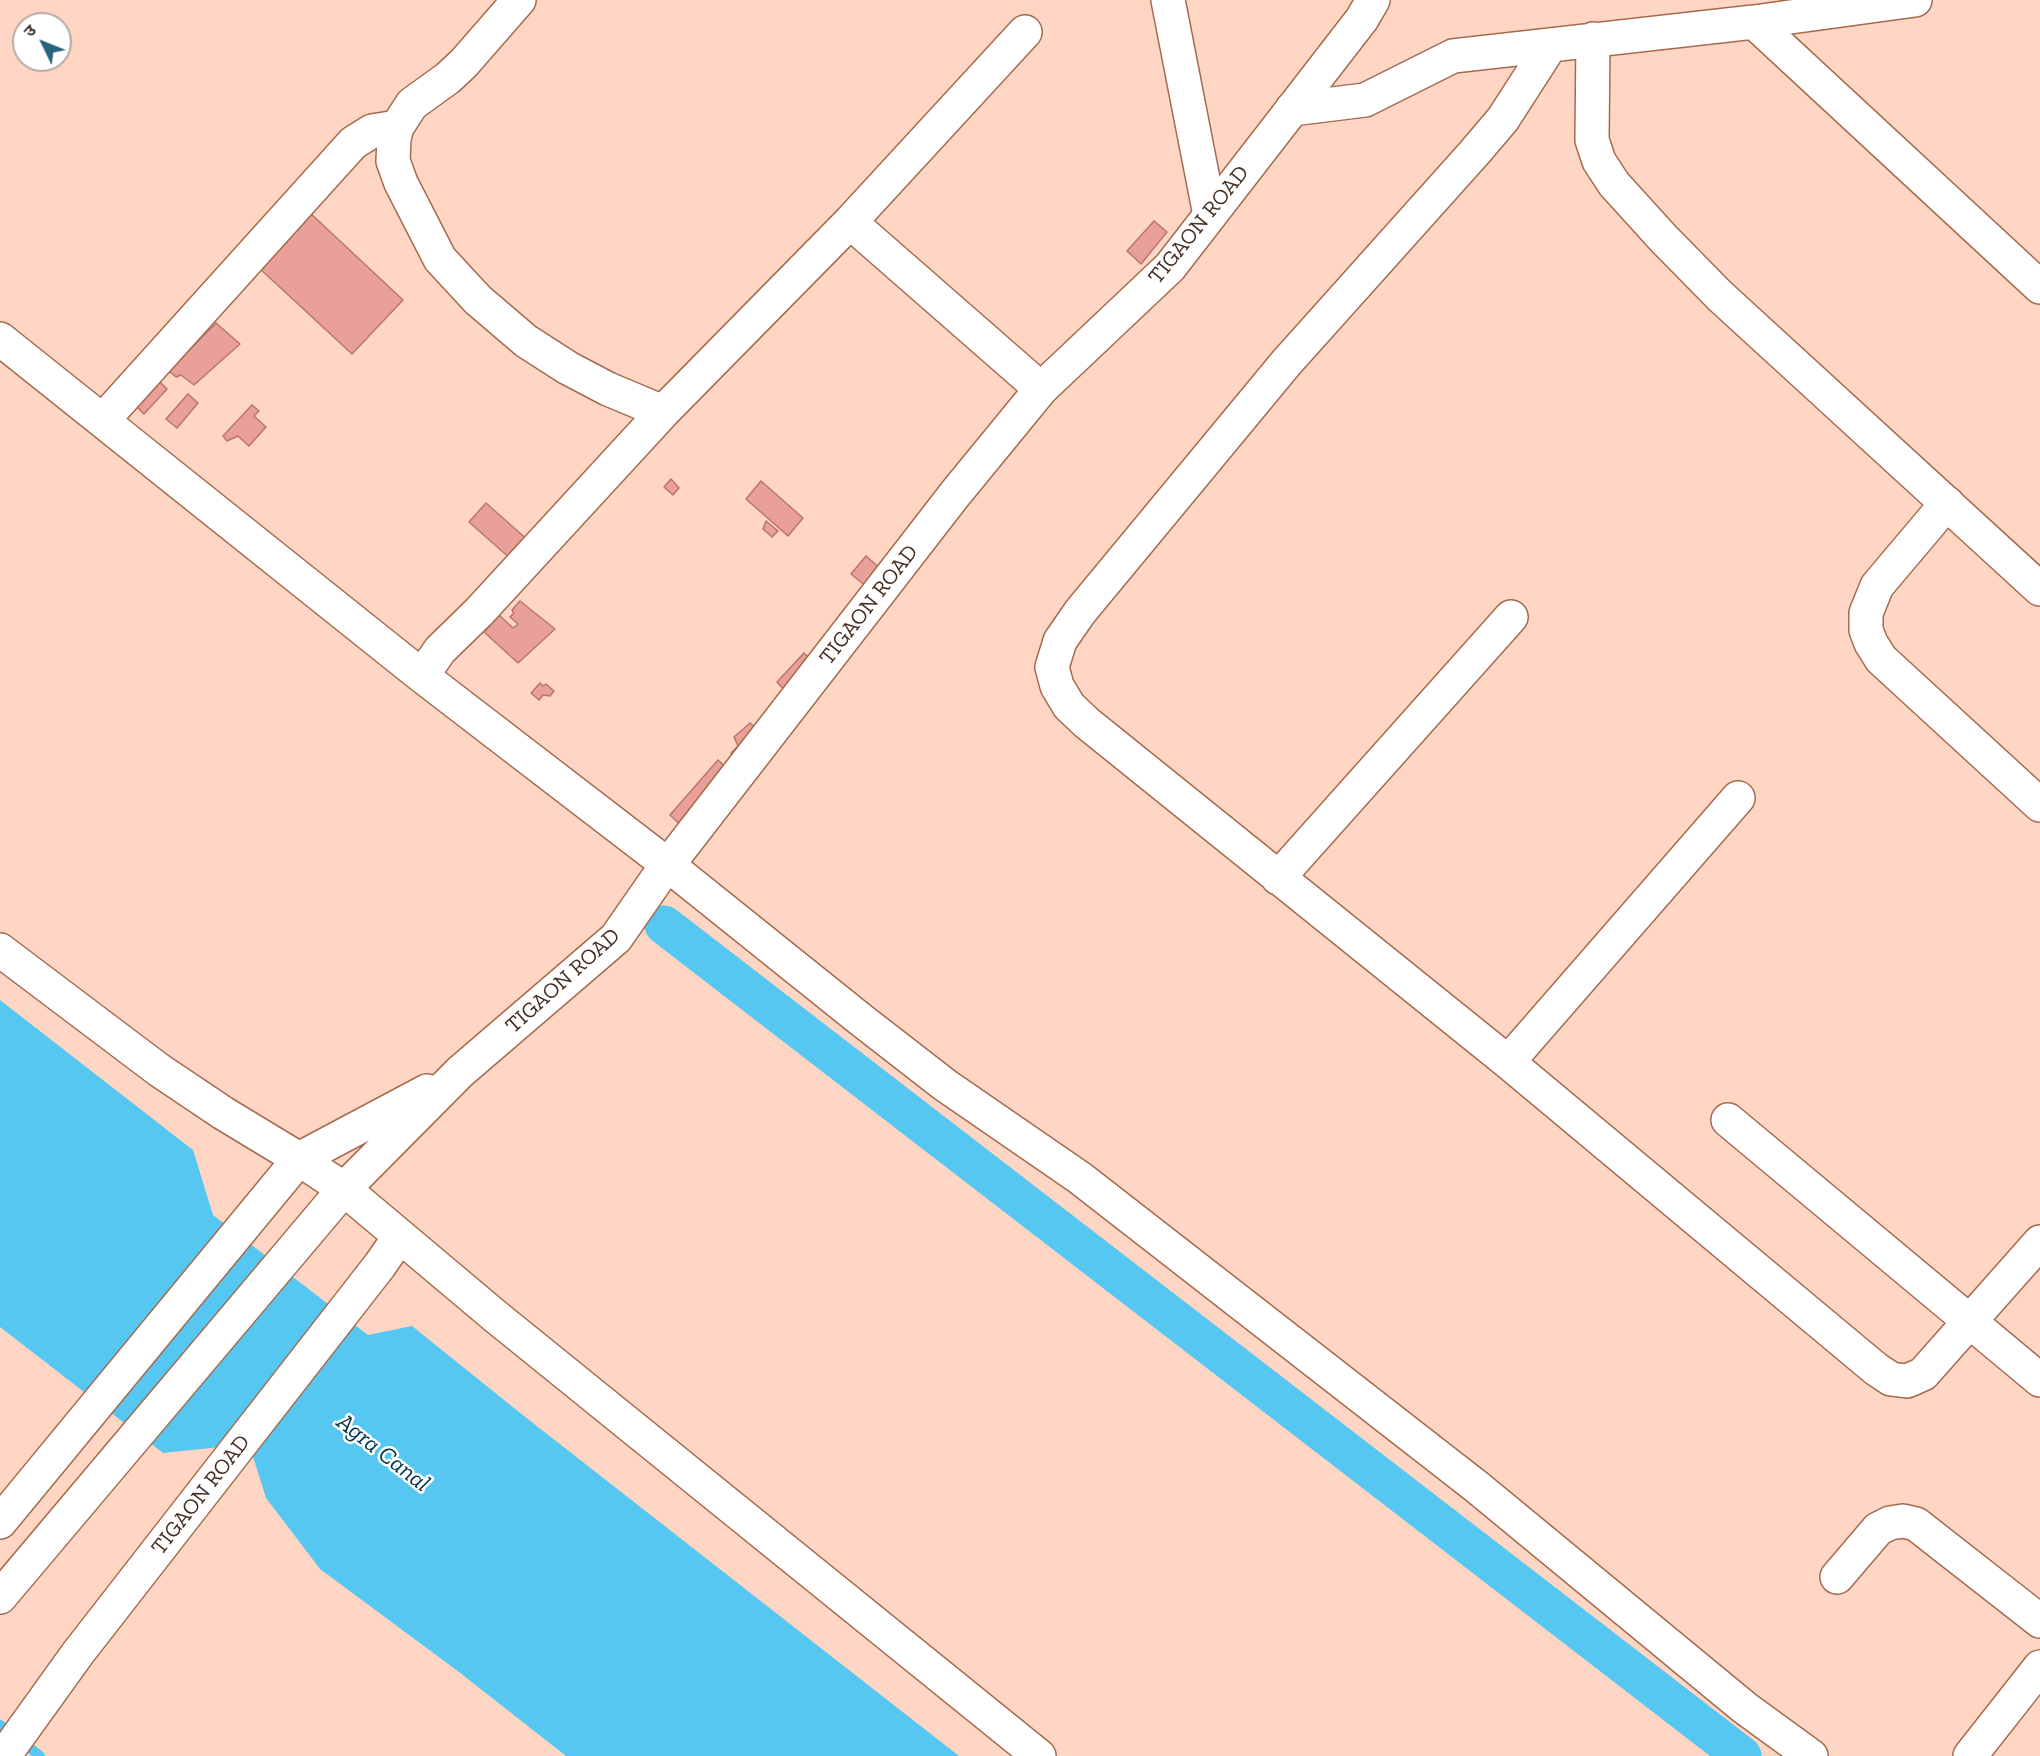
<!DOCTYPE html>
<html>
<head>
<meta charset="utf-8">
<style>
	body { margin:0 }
	#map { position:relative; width:2040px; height:1756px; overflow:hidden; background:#ffd6c4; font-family:"Zilla Slab","Noto Sans Devanagari",serif }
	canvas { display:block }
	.north { position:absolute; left:12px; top:12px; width:60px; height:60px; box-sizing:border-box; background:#fff; border:2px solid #b5aba6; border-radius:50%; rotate:313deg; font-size:16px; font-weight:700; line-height:24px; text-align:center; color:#462d21 }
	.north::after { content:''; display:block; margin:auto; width:21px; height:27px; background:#28657c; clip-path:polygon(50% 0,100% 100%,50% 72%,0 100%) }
</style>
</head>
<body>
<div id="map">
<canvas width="2040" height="1756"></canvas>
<div class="north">उ</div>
</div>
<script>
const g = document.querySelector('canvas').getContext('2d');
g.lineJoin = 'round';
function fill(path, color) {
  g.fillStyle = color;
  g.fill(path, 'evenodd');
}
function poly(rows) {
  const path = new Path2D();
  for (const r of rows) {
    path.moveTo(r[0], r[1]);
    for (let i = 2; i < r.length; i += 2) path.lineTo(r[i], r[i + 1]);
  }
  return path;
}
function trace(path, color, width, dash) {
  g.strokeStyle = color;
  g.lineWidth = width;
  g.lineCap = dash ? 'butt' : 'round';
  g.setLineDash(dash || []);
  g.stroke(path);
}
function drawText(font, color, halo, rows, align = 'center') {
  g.font = font + ' "Zilla Slab",serif';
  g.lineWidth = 5;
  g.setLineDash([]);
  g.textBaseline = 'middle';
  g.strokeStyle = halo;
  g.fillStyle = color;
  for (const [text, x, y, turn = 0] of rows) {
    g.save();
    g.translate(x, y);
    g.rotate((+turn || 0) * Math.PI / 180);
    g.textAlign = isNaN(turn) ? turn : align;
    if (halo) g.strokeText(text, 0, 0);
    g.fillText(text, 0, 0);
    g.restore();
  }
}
const water = poly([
	[0,1000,193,1150,213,1215,368,1335,412,1326,524,1416,959,1756,566,1756,459,1672,320,1569,266,1498,249,1444,163,1453,0,1327]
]);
const stream = poly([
	[0,1725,40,1756]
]);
const canal = poly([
	[664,925,1742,1756]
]);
const building = poly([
	[309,212,403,300,352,354,258,267,309,212],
	[1154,221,1167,232,1141,264,1127,251,1154,221],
	[216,323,240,344,194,385,181,375,176,377,169,371,216,323],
	[159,381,167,389,144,414,135,405,159,381],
	[188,394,198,403,177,428,166,419,188,394],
	[252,405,259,411,254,416,266,427,249,446,238,436,227,441,223,436,252,405],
	[671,479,679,488,673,495,664,487,671,479],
	[761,481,803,518,788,536,746,499,761,481],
	[486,503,530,542,513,561,469,522,486,503],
	[766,521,778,531,772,537,763,529,766,521],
	[866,556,883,571,868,588,851,574,866,556],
	[520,601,555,629,518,663,484,632,499,615,513,628,518,624,510,617,514,613,512,610,520,601],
	[804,653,817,666,789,695,777,682,804,653],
	[540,683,543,686,546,684,554,691,550,696,543,695,539,700,531,693,540,683],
	[750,723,763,734,737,759,731,753,738,746,734,737,750,723],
	[718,760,733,774,685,829,670,815,718,760]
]);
const minor = poly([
	[519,0,464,63,448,78,412,104,397,127,394,139,393,161,401,183,440,259,478,300,526,341,568,368,608,389,663,412],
	[1168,0,1210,215],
	[1754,22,2040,287],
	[1593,39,1592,140,1599,161,1614,184,1663,238,1720,296,2040,589],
	[1550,46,1503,119,1475,152,1286,363,1080,612,1060,641,1052,667,1057,686,1069,706,1087,723,1508,1062,1876,1369,1891,1379,1907,1381,1923,1374,2040,1242],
	[1292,109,1365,100,1453,56,1754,22,1915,0],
	[850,222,1041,389],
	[0,339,422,676,668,865,860,1019,945,1085,1080,1178,1477,1487,1745,1708,1811,1756],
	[103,420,353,143,372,131,397,127],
	[1947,503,1877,586,1866,613,1866,630,1871,643,1881,659,2040,805],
	[422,676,440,650,479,612,663,412,850,222,1025,32],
	[1278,878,1511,617],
	[1508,1062,1738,798],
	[1728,1120,2040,1380],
	[1837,1577,1878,1529,1890,1523,1903,1521,1916,1524,2040,1621],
	[1970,1756,2040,1667]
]);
const tertiary = poly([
	[0,950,159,1070,223,1113,299,1159,344,1189,495,1316,1039,1756],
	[0,1522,299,1159,427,1091],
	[0,1597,344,1189,460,1072,616,938,657,879,955,494,1041,389,1170,267,1362,19,1373,0],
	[4,1756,78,1653,380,1265,400,1236]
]);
const streetNames = [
	["TIGAON ROAD",1199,225,-51],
	["TIGAON ROAD",869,605,-52],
	["TIGAON ROAD",563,981,-42],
	["TIGAON ROAD",201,1495,-52]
];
const waterNames = [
	["Agra Canal",383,1453,38]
];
fill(water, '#56c7f1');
trace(stream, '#56c7f1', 10);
trace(canal, '#56c7f1', 39);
fill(building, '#e8a099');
trace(building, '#b9756f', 1.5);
trace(minor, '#a56a4e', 36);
trace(tertiary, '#a56a4e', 36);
trace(minor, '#fff', 33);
trace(tertiary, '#fff', 33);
drawText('22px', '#462d21', '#fff', streetNames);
drawText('italic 24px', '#013647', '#fff', waterNames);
</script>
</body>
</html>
